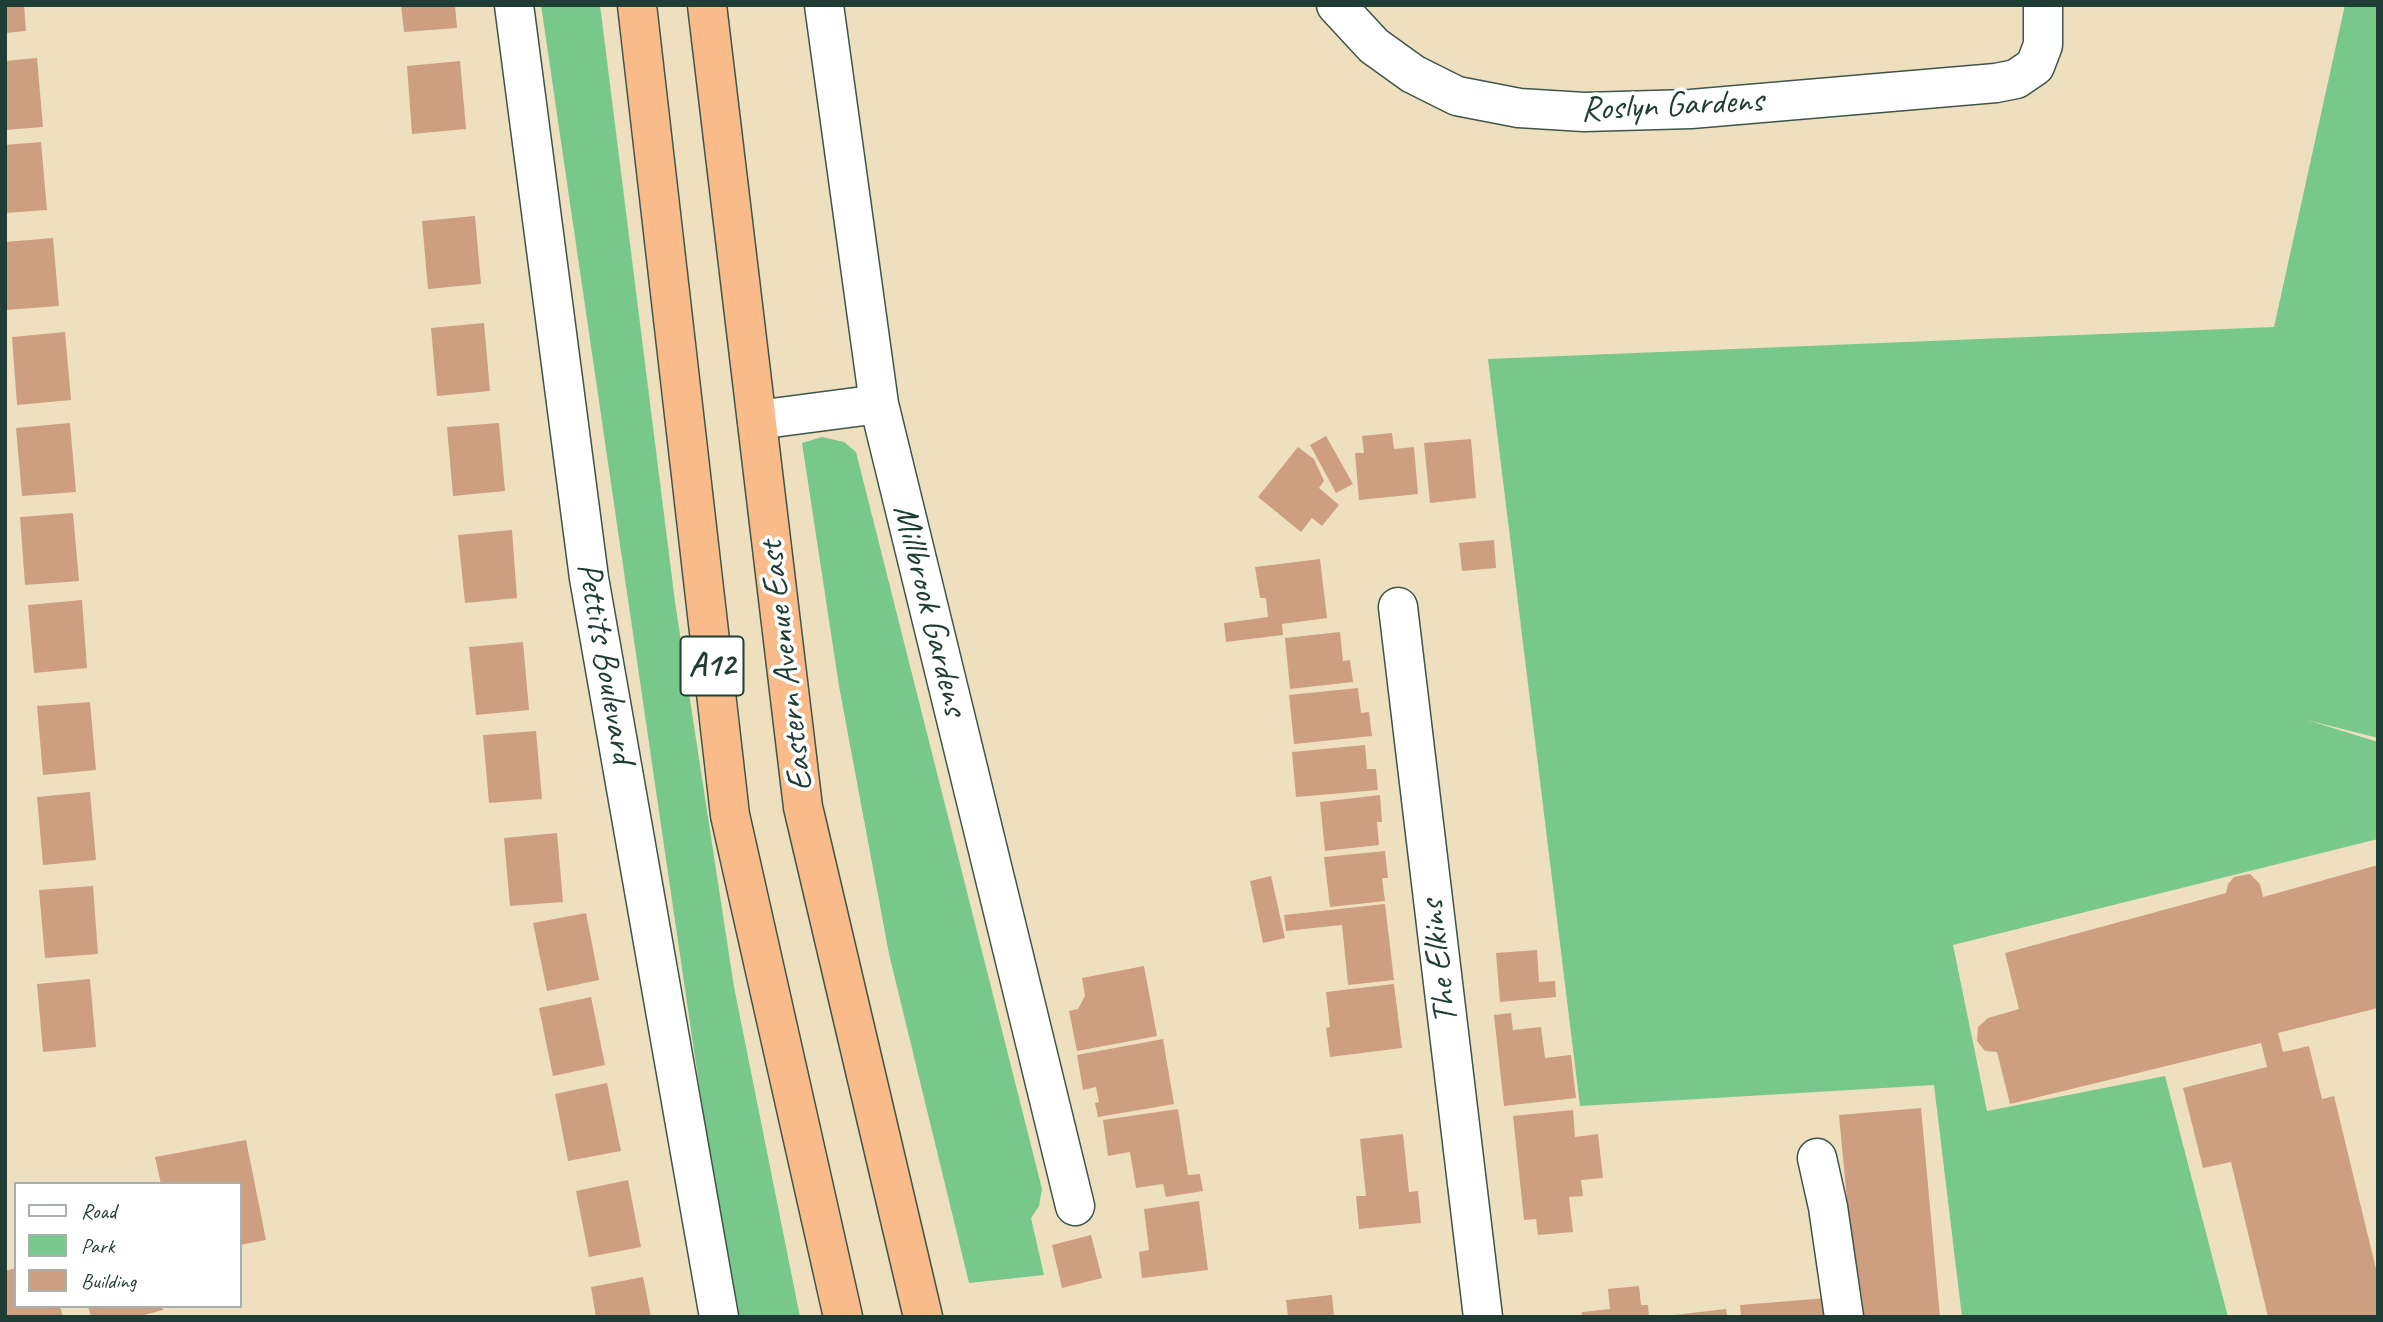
<!DOCTYPE html>
<html>
<head>
<meta charset="utf-8">
<style>
	body { margin:0 }
	#map { position:relative; width:2383px; height:1322px; overflow:hidden; background:#eee0bf; font-family:Caveat,sans-serif }
	canvas { display:block }
	.frame { position:absolute; inset:0; border:7px solid #1f3d34; pointer-events:none }
	.legend { position:absolute; left:14px; top:1182px; width:228px; height:126px; box-sizing:border-box; background:#fff; border:2px solid #a5b1ae; margin:0; padding:9px 12px; list-style:none; font-size:21px; color:#1f3d34 }
	.legend li { display:flex; align-items:center; gap:14px; height:35px }
	.legend b { width:35px; border:2px solid #a5b1ae }
</style>
</head>
<body>
<div id="map">
<canvas width="2383" height="1322"></canvas>
<div class="frame"></div>
<ul class="legend">
<li><b style="height:9px;background:#fff"></b>Road</li>
<li><b style="height:19px;background:#77c88a"></b>Park</li>
<li><b style="height:19px;background:#ce9e81"></b>Building</li>
</ul>
</div>
<script>
const g = document.querySelector('canvas').getContext('2d');
g.lineJoin = 'round';
function fill(path, color) {
  g.fillStyle = color;
  g.fill(path, 'evenodd');
}
function poly(rows) {
  const path = new Path2D();
  for (const r of rows) {
    path.moveTo(r[0], r[1]);
    for (let i = 2; i < r.length; i += 2) path.lineTo(r[i], r[i + 1]);
  }
  return path;
}
function trace(path, color, width, dash) {
  g.strokeStyle = color;
  g.lineWidth = width;
  g.lineCap = dash ? 'butt' : 'round';
  g.setLineDash(dash || []);
  g.stroke(path);
}
function drawText(font, color, halo, rows, align = 'center') {
  g.font = font + ' Caveat,sans-serif';
  g.lineWidth = 7;
  g.setLineDash([]);
  g.textBaseline = 'middle';
  g.strokeStyle = halo;
  g.fillStyle = color;
  for (const [text, x, y, turn = 0] of rows) {
    g.save();
    g.translate(x, y);
    g.rotate((+turn || 0) * Math.PI / 180);
    g.textAlign = isNaN(turn) ? turn : align;
    if (halo) g.strokeText(text, 0, 0);
    g.fillText(text, 0, 0);
    g.restore();
  }
}
const green = poly([
	[541,5,600,5,675,602,734,987,800,1317,733,1317],
	[2345,5,2378,5,2378,738,2307,720,2378,742,2378,839,1953,945,1987,1111,2165,1076,2228,1317,1962,1317,1934,1085,1580,1106,1488,359,2274,327],
	[822,437,844,442,856,452,1042,1189,1039,1206,1031,1218,1044,1275,969,1283,889,954,839,686,802,443]
]);
const building = poly([
	[5,5,24,5,26,31,5,33],
	[401,5,455,5,457,28,404,32],
	[37,58,43,127,5,130,5,61],
	[460,61,466,129,412,134,407,66],
	[41,142,47,210,5,213,5,145],
	[475,216,481,284,428,289,422,221],
	[53,238,59,306,6,310,5,242],
	[484,323,490,391,437,396,431,328],
	[65,332,71,400,17,405,12,337],
	[70,423,76,492,22,496,16,428],
	[499,423,505,491,453,496,447,427],
	[1392,433,1394,449,1414,447,1418,494,1359,500,1355,453,1364,453,1362,436],
	[1326,436,1353,484,1336,493,1310,445],
	[1471,439,1476,498,1430,503,1424,443],
	[1298,447,1314,459,1324,481,1319,488,1339,505,1322,526,1312,518,1301,532,1258,497],
	[73,513,79,581,25,585,20,517],
	[512,530,517,598,465,603,458,535],
	[1494,540,1496,568,1462,571,1459,543],
	[1320,559,1327,618,1282,624,1283,635,1226,642,1224,623,1268,617,1266,598,1260,598,1255,567],
	[82,600,87,668,34,673,28,605],
	[1340,632,1343,661,1350,660,1353,682,1290,689,1285,638],
	[523,642,529,710,476,715,469,647],
	[1358,688,1361,713,1369,712,1372,736,1294,744,1289,695],
	[90,702,96,770,43,775,37,706],
	[536,731,542,799,489,803,483,735],
	[1365,745,1367,769,1376,769,1378,790,1296,797,1292,752],
	[90,792,96,860,43,865,37,797],
	[1380,795,1382,822,1377,822,1379,845,1325,851,1320,802],
	[557,833,563,902,510,906,504,838],
	[1385,851,1388,878,1382,878,1385,901,1330,907,1324,857],
	[2378,865,2378,1008,2278,1033,2283,1052,2309,1046,2322,1099,2334,1096,2378,1277,2378,1317,2268,1317,2231,1162,2203,1168,2183,1088,2267,1067,2261,1043,2010,1104,1997,1052,1985,1051,1977,1041,1978,1027,1988,1018,2019,1009,2005,953,2226,893,2228,884,2234,877,2250,874,2260,884,2263,897],
	[1271,876,1285,938,1263,943,1250,881],
	[93,886,98,954,45,958,39,890],
	[1385,904,1394,980,1348,985,1342,925,1286,931,1284,915],
	[586,913,599,980,547,991,533,923],
	[1537,950,1539,982,1555,981,1556,997,1500,1002,1496,953],
	[1144,966,1157,1036,1077,1051,1069,1011,1078,1009,1085,996,1082,978],
	[90,979,96,1047,43,1052,37,984],
	[1394,984,1402,1048,1330,1057,1326,1028,1330,1027,1326,992],
	[591,997,605,1065,553,1076,539,1008],
	[1511,1013,1513,1030,1541,1027,1545,1058,1571,1055,1576,1098,1504,1106,1494,1015],
	[1163,1039,1174,1104,1098,1117,1095,1103,1099,1102,1096,1087,1083,1090,1077,1055],
	[607,1083,621,1151,568,1161,555,1094],
	[1921,1108,1940,1317,1858,1317,1839,1115],
	[1178,1109,1188,1175,1200,1174,1203,1191,1166,1197,1163,1184,1136,1188,1130,1152,1108,1156,1103,1120],
	[1573,1110,1575,1137,1598,1134,1603,1178,1581,1180,1583,1196,1569,1197,1573,1232,1538,1235,1536,1219,1524,1220,1513,1116],
	[1403,1134,1409,1192,1418,1191,1421,1223,1359,1229,1356,1196,1366,1196,1360,1139],
	[246,1140,266,1240,240,1245,240,1184,161,1184,155,1157],
	[628,1180,641,1247,589,1257,576,1191],
	[1199,1201,1208,1270,1142,1278,1139,1252,1149,1250,1144,1209],
	[1091,1235,1102,1278,1062,1288,1052,1245],
	[16,1268,16,1306,60,1306,63,1317,5,1317,5,1271],
	[643,1277,651,1317,596,1317,591,1287],
	[1639,1286,1641,1305,1648,1305,1649,1317,1582,1317,1582,1312,1610,1309,1608,1289],
	[1332,1295,1334,1317,1288,1317,1286,1300],
	[1839,1297,1839,1317,1741,1317,1740,1305],
	[88,1306,162,1306,163,1310,136,1317,91,1317],
	[1726,1309,1727,1317,1674,1317,1674,1315]
]);
const minor = poly([
	[514,5,589,578,719,1317],
	[824,5,879,404,1075,1206],
	[1336,5,1374,46,1413,74,1457,96,1519,108,1584,112,1691,109,1996,83,2016,79,2035,66,2043,45,2043,5],
	[757,420,879,404],
	[1398,607,1483,1317],
	[1817,1158,1828,1207,1844,1317]
]);
const highway = poly([
	[637,5,730,815,843,1317],
	[707,5,803,807,923,1317]
]);
const shields = [
	[712,666,63]
];
const shieldNames = [
	["A12",712,666]
];
const streetNames = [
	["Roslyn Gardens",1672,106,-3],
	["Millbrook Gardens",929,610,76],
	["Pettits Boulevard",605,663,80],
	["Eastern Avenue East",787,666,-97],
	["The Elkins",1440,962,-97]
];
fill(green, '#77c88a');
fill(building, '#ce9e81');
trace(minor, '#3e5549', 41);
trace(highway, '#3e5549', 41);
trace(minor, '#fff', 38);
trace(highway, '#fabb8b', 38);
for (const [x, y, w] of shields) {
  const box = new Path2D();
  box.roundRect(x - w / 2, y - 29.5, w, 59, 5);
  g.fillStyle = '#fff';
  g.fill(box);
  trace(box, '#1f3d34', 2);
}
drawText('bold 33px', '#1f3d34', null, shieldNames);
drawText('35px', '#1f3d34', '#fff', streetNames);
</script>
</body>
</html>
